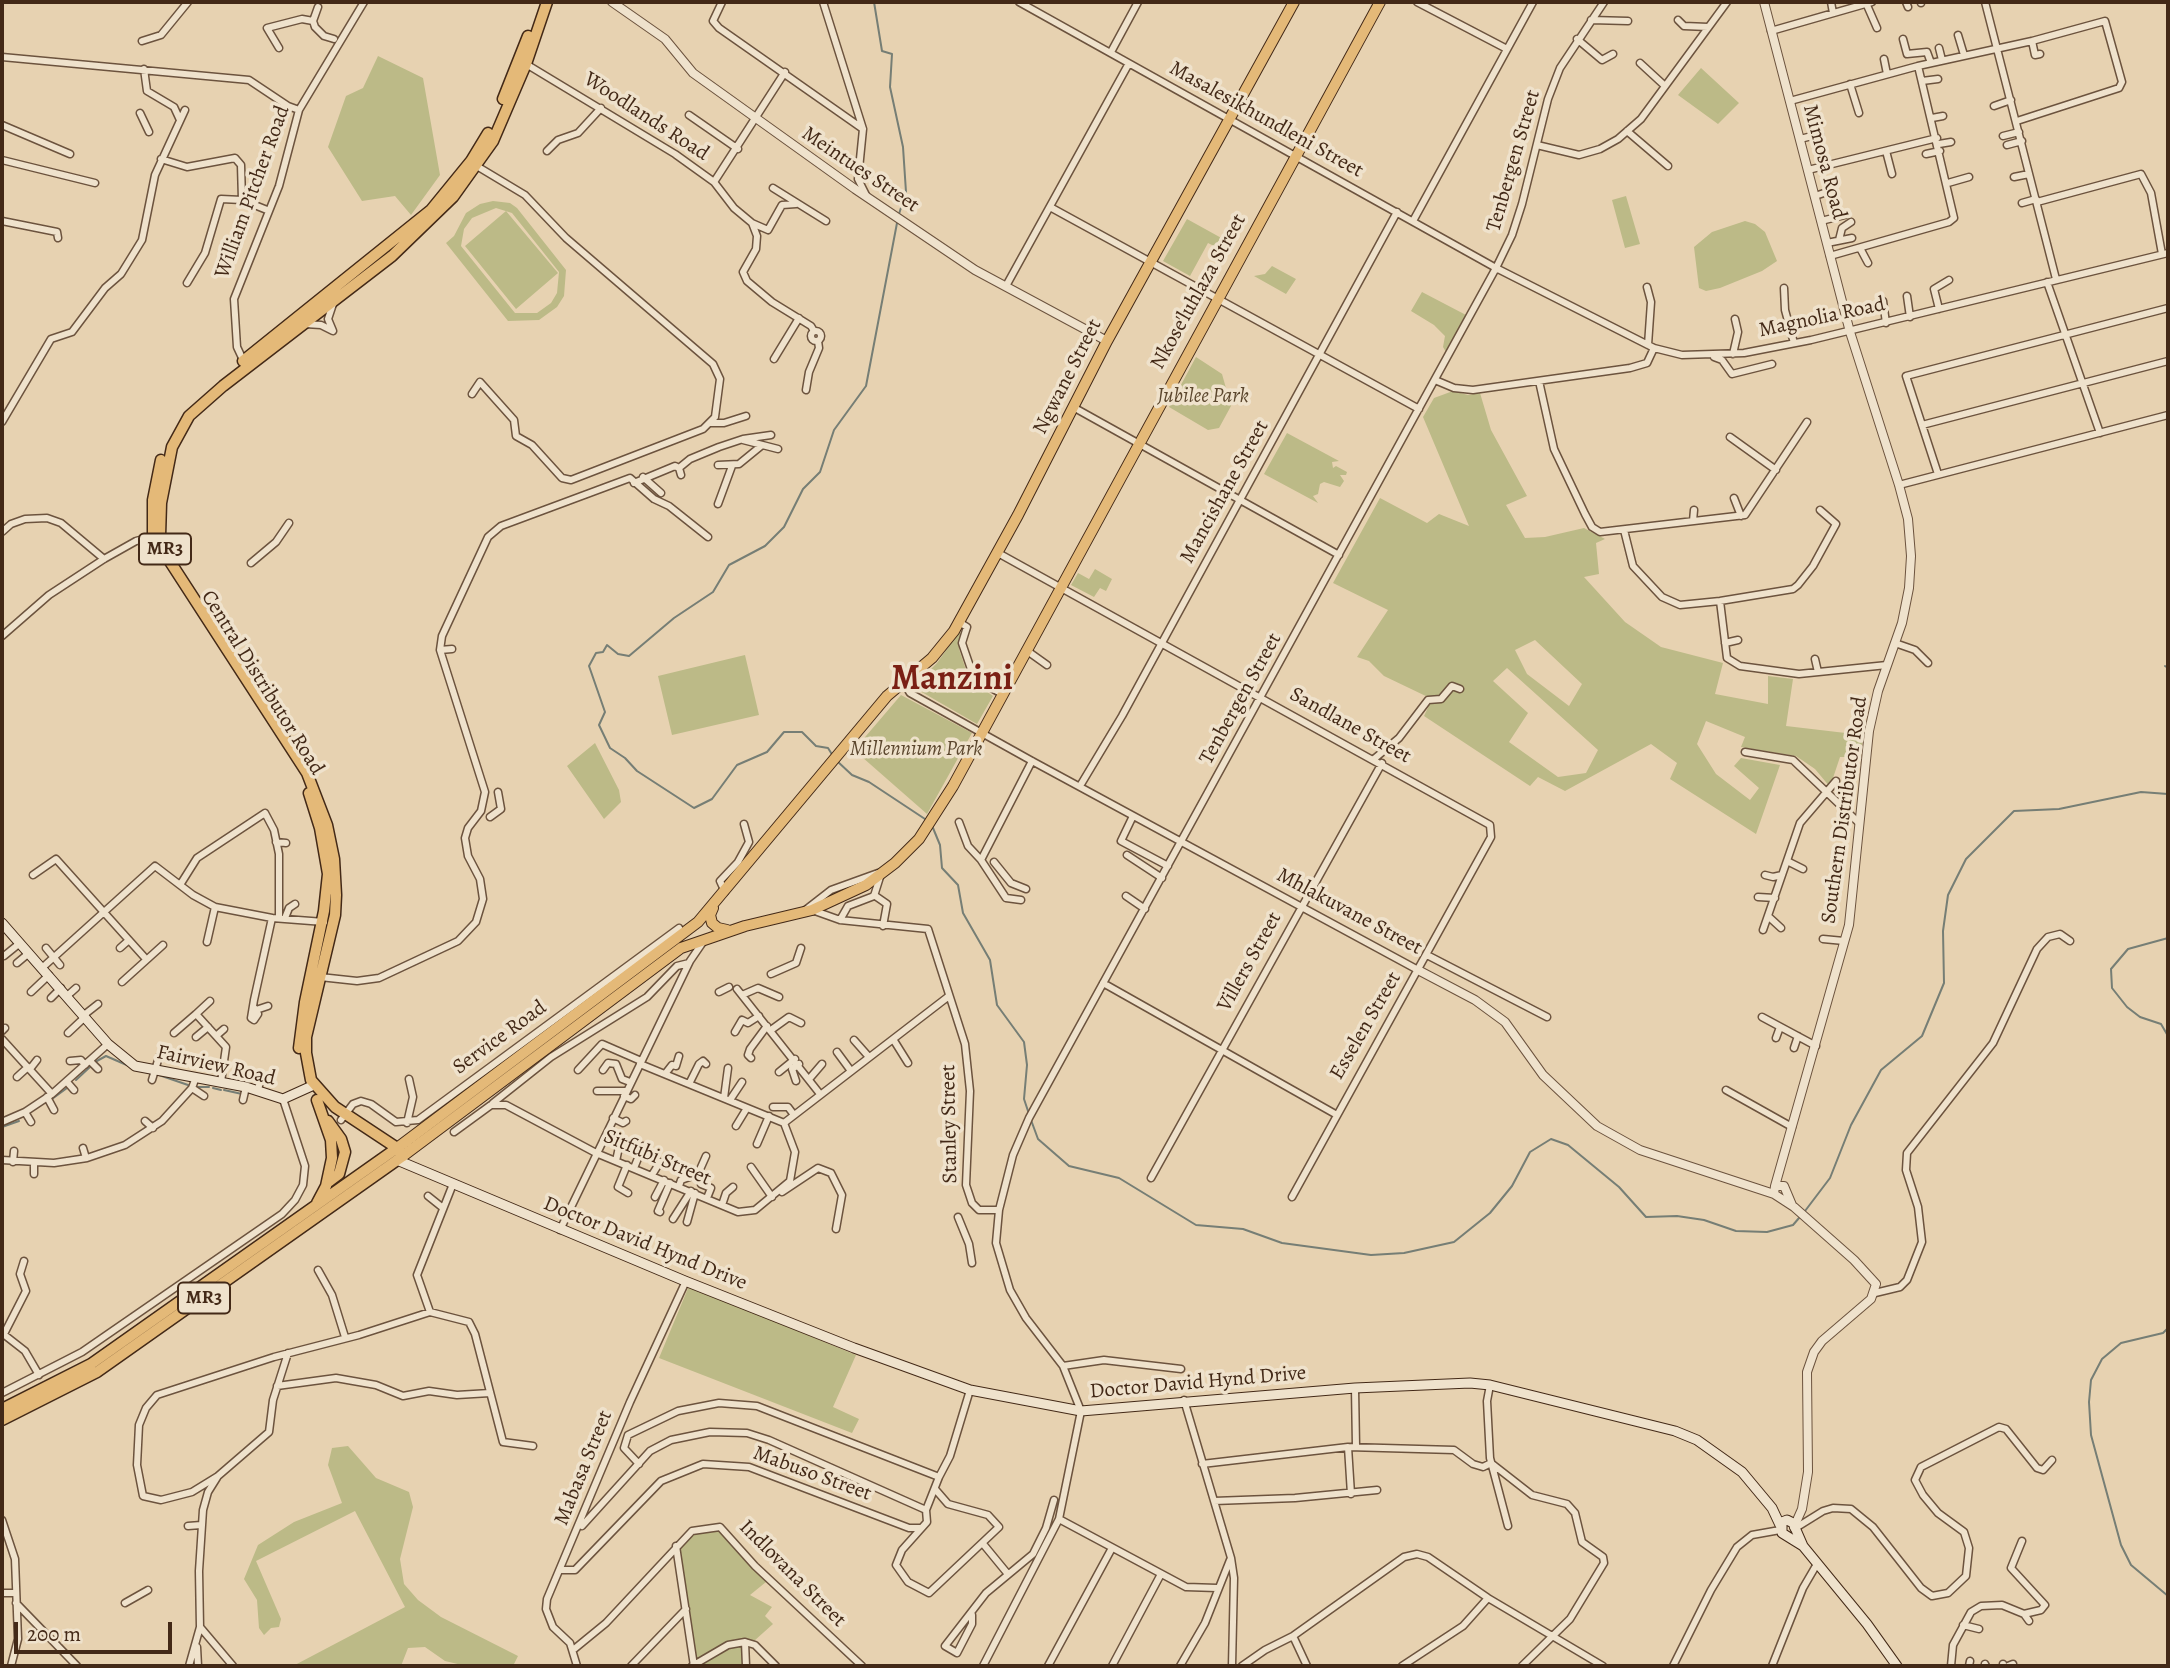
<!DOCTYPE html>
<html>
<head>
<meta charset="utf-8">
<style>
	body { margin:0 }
	#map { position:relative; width:2170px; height:1668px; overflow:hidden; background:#e7d2b1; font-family:Alegreya,serif }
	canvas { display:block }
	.frame { position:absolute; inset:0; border:4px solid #432917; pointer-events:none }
	.scale { position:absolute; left:14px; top:1622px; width:158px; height:32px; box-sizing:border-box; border:4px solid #432917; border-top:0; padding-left:9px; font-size:21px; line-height:24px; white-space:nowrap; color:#432917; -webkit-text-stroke:5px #efe2cc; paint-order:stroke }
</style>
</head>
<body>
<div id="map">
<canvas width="2170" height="1668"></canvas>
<div class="frame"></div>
<div class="scale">200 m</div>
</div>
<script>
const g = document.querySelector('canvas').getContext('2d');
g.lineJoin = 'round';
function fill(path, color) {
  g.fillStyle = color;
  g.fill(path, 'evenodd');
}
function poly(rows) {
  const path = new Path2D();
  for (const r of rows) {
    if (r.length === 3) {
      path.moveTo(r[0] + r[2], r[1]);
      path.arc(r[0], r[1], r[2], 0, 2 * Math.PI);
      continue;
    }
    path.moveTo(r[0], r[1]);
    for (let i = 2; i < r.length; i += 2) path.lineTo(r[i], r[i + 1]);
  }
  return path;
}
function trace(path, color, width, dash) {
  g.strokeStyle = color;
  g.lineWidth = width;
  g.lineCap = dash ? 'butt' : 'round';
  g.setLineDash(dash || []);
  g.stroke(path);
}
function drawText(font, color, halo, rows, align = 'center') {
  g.font = font + ' Alegreya,serif';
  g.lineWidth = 7;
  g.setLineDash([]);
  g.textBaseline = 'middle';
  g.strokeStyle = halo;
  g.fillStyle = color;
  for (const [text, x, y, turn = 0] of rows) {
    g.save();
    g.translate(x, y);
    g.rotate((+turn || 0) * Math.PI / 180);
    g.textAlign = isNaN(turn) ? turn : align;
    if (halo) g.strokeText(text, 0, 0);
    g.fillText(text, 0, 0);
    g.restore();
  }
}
const green = poly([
	[378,56,423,78,440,175,411,215,395,196,362,201,328,147,346,96,363,88],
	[1701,68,1739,103,1718,124,1678,95],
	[1626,196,1640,244,1625,248,1612,200],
	[493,201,510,203,517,208,566,270,564,296,557,307,539,320,508,321,446,243,454,236,466,213,480,204],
	[496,208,512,213,559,272,557,293,551,303,537,313,515,313,461,246,464,229,472,218],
	[506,211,558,273,516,309,465,246],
	[1187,219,1225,240,1220,249,1208,243,1190,276,1163,261],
	[1745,221,1755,224,1765,232,1777,261,1762,271,1720,288,1706,291,1699,288,1694,247,1712,232],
	[1272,266,1296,279,1286,294,1254,276,1265,274],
	[1422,292,1466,315,1446,352,1443,347,1445,336,1434,325,1411,311],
	[1196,357,1222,374,1231,406,1219,428,1208,430,1169,407],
	[1453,391,1468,395,1480,393,1491,430,1527,496,1506,505,1525,538,1545,537,1584,528,1605,539,1596,543,1599,574,1584,577,1625,622,1661,647,1723,663,1715,694,1768,704,1768,676,1793,679,1786,726,1854,734,1853,714,1865,714,1862,745,1856,745,1850,757,1840,757,1830,787,1815,769,1796,756,1741,747,1745,737,1706,721,1697,744,1716,774,1750,800,1759,788,1734,766,1741,758,1780,765,1756,834,1670,779,1677,763,1651,744,1565,791,1538,777,1530,786,1424,716,1432,699,1384,676,1369,661,1357,657,1388,610,1333,583,1380,498,1427,523,1439,514,1469,526,1423,417,1434,398],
	[1535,640,1582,684,1569,706,1527,674,1515,650],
	[1507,668,1598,750,1586,773,1558,777,1509,742,1528,713,1493,681],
	[1287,433,1339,461,1332,462,1333,468,1336,466,1347,472,1346,475,1340,475,1344,481,1340,487,1324,482,1320,484,1318,494,1313,496,1318,503,1264,474],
	[1095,569,1112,579,1106,591,1100,588,1094,597,1071,585,1078,573,1089,579],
	[959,632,963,634,959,649,969,679,993,696,977,724,913,687,937,663],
	[745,655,759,715,672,735,658,676],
	[901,695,972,733,927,814,854,750],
	[595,743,619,790,621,802,604,819,567,766],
	[689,1286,856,1355,833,1407,859,1419,852,1433,659,1358],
	[348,1446,376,1478,409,1492,413,1507,400,1559,404,1584,418,1600,441,1617,518,1656,513,1666,466,1666,445,1661,425,1647,408,1648,401,1666,293,1666,405,1607,355,1511,256,1561,281,1619,279,1627,271,1628,264,1635,259,1628,257,1600,244,1579,258,1545,294,1522,342,1503,328,1465,332,1448],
	[706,1530,720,1532,766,1582,750,1595,772,1607,765,1616,773,1624,754,1641,736,1639,695,1662,678,1555,682,1544,692,1534],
	[744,1644,744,1666,700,1666,729,1648]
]);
const stream = poly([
	[874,2,882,51,892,54,890,87,903,147,906,192,899,214],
	[2165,666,2168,668],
	[833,756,828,748,816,746,802,732,784,732,767,752,737,765,712,799,694,808,637,771,625,758,610,748,599,725,605,712,589,666,596,653,603,652,607,645,618,654,629,656,674,618,713,592,729,565,765,546,784,527,803,489,820,472,834,430,866,386,897,223],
	[837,761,852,775,869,782,928,821],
	[933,828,940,845,942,868,958,885,963,913,990,960,997,1005,1024,1042,1027,1065,1024,1099,1029,1114],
	[2168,938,2128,949,2111,969,2112,988,2127,1007,2140,1017,2161,1024,2168,1036],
	[95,1062,106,1056,129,1066],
	[159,1075,188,1085],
	[76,1080,91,1066],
	[197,1087,209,1087],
	[213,1088,221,1090],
	[224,1090,242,1094],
	[52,1099,67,1088],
	[1031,1120,1038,1139,1069,1166,1119,1178,1196,1225,1243,1229,1282,1243,1371,1255,1404,1253,1454,1242,1490,1213,1512,1186,1530,1152,1551,1139,1568,1145,1619,1187,1646,1217,1677,1216,1704,1220,1736,1231,1767,1232,1793,1225,1799,1218],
	[2,1127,19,1121],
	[1805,1211,1830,1178,1851,1125,1881,1070,1922,1036,1944,983,1943,931,1948,895,1966,859,2014,811,2059,809,2141,792,2168,794],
	[2168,1328,2163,1333,2121,1343,2102,1359,2091,1380,2089,1402,2091,1435,2121,1545,2131,1565,2168,1596]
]);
const minor = poly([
	[722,2,713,21,719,28,863,129],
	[823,2,863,129,858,179,866,195],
	[1019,2,1496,268,1654,348,1682,355,1744,353,1811,340,2168,253],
	[1417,2,1505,48],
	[1831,2,1833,13],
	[1906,2,1908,7],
	[1921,2,1921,3],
	[1985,2,2056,279],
	[1866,3,1877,28],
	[318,7,313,21,315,27,324,36,334,39],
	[1591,20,1628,21],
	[1678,20,1684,26,1708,27],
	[1771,31,1872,2],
	[1958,35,1964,55],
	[1577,39,1602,60,1613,54],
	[1903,39,1907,54,1927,52,1931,63],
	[142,41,161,35,188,2],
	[2032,41,2035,55,2040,54],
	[279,48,267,28,302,19,313,21],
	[1939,48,1942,60],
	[1111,52,1138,2],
	[2,57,249,80,288,106,299,110],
	[1884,59,1887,74],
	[1640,63,1665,86],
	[526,64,675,154,714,182,734,208,752,223,757,236,756,249,743,272,747,281,772,302,811,326,814,331],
	[144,69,147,91,174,107,180,120],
	[1922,81,1938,79],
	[1850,84,1859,113],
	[1790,101,1918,66,2032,41,2105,21,2122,82,2119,88,2017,121],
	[1994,106,2011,100],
	[140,113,149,132],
	[689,115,738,149],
	[1932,118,1943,116],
	[2,125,70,154],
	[1627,131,1668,166],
	[2003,136,2019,132],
	[1800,139,1820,134],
	[1939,144,1951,142],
	[1537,145,1579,155,1600,149,1618,139,1641,119,1727,2],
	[2007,145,2022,141],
	[547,151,558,140,578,133,601,108],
	[1886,151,1892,174],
	[1926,154,1940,151],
	[161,159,187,167,235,158,241,165,242,200],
	[2,160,95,183],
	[1808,170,1937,138],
	[2014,177,2029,174],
	[714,182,785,72],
	[1948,183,1969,177],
	[773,188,826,221],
	[1815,196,1833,190],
	[2037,202,2141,174,2151,193,2162,254],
	[2022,203,2036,199],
	[1050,207,1419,409],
	[2,221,57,232,58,238],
	[1413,221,1533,2],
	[1821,221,1845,215],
	[752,223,768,230,782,205,796,204],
	[1839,240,1842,228,1851,222],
	[1827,243,1852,238],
	[1860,248,1868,263],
	[1830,256,1949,222,1954,218,1918,66],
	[2047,282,2100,433],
	[187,283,205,253,221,199,242,200,267,210],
	[1006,286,1128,65],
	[1647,287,1651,302,1648,345],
	[1784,288,1785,310,1794,343],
	[1907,296,1910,317],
	[1883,301,1886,323],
	[1939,309,1934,289,1949,280],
	[305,324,321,325,333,331,328,319,333,304],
	[816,336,5],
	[1733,354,1738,332,1735,319],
	[1714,357,1722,360,1732,374,1772,364],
	[774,359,799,318],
	[244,362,237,347,234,299,279,186,299,110,364,2],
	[1435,380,1454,388,1473,390,1630,368,1647,363,1654,348],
	[1539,381,1554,449,1585,514,1592,527,1600,532,1745,515,1807,422],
	[806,390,809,372,819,348,818,341],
	[472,394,480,382,514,420,516,436,532,445,562,478,571,480,703,429,715,417,720,379,713,364,566,238,525,195,475,165],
	[1073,407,1339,555],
	[2,422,51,339,72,332,105,288,121,274,142,240,155,175,185,110],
	[711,423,724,423,746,416],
	[1922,425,2168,361],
	[1730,437,1776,470],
	[743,440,778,449],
	[718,465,739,464,761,446],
	[679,468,690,459,719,447,743,439,771,435],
	[1938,474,1906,376,2168,308],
	[643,477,661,493],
	[634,483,675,466,679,468,681,475],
	[1899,485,2168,415],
	[1734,498,1741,516],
	[718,504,732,466],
	[1693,521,1694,510],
	[1624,530,1633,566,1662,597,1680,605,1720,601,1793,589,1798,585,1813,566,1836,524,1820,510],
	[2,532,11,524,25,519,47,518,61,523,104,559],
	[998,553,1490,825,1491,837,1292,1197],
	[251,563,276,542,289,523],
	[1720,601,1727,658,1740,666,1799,674,1887,665],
	[959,622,967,627,962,643,974,678,1002,694],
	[2,636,49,595,104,559,136,541,158,535],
	[1725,643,1738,640],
	[1895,643,1915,650,1928,663],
	[440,650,452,649],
	[1026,650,1047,665],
	[1815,659,1818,672],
	[903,682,910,693,1032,761,1418,970],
	[1745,752,1793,760,1859,823],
	[1374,759,1399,738,1428,700,1441,699,1452,686,1460,689],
	[1080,786,1122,716,1397,212],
	[1133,816,1121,841,1168,866],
	[490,817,501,809,498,792],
	[959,822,968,846,981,860],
	[276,842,286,843],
	[1127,855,1162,878],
	[1787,861,1803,869],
	[994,862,1011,883,1026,889],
	[33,875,56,859,146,959],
	[1765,875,1773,877,1782,875],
	[180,885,197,858,265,813,274,830,279,854,279,918],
	[725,892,720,881,738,862,749,842,744,824],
	[874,895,887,904,883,926],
	[1126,896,1145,909],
	[1758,897,1775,898],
	[1021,900,1006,898,981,860,1032,761],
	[812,910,840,920,928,929,965,1044,970,1091,966,1185,972,1203,979,1210,999,1210],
	[804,911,831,890,878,873],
	[1769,917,1781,928],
	[285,918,289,908,295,904],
	[840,920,848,906,874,896,880,877],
	[1763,930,1800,823,1836,781],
	[1823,939,1844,941],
	[207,942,215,907],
	[46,948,60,965],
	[120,948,129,940],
	[1427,955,1547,1017],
	[4,956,20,943],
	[17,963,29,953],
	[43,967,155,866,193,895,215,907,272,918,324,922],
	[771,974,796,963,801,948],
	[320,977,357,981,379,978,458,941,476,922,483,899,480,879,468,856,465,838,468,828,481,811,485,792,440,650,442,636,488,537,501,526,630,478,654,499,669,506,708,537],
	[122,982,163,945],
	[1103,983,1337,1115],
	[737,989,820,1094],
	[31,992,49,975],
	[719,992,729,987],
	[742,995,758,988,779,997],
	[67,996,76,988],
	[51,998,61,988],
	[254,1008,258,1014,254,1020,251,1018,254,1000,272,918],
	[256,1010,268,1006],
	[196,1014,210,1001],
	[84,1015,98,1004],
	[1762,1017,1816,1046],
	[771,1030,789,1017,801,1023],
	[2,1031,5,1028],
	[735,1032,742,1020,748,1023,759,1016],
	[68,1033,85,1017],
	[174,1033,196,1014,226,1047,221,1082],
	[216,1036,224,1029],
	[196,1037,208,1027],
	[1776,1038,1780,1027],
	[2,1039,52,1094],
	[893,1039,908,1063],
	[854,1040,869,1057],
	[1794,1048,1798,1036],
	[837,1052,851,1071],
	[751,1058,748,1055,750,1049,767,1026],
	[70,1061,81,1060,85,1065],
	[90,1061,98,1069],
	[640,1064,784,1123],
	[30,1069,37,1060],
	[578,1070,602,1044,641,1061],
	[603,1070,608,1063,616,1064,622,1079,630,1082],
	[779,1072,795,1059],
	[665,1074,672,1065,676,1066,679,1056],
	[17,1077,28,1067],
	[810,1078,822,1064],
	[152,1080,159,1057],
	[796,1081,792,1069,799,1064],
	[67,1082,74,1090],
	[689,1084,699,1064,703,1061,706,1064],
	[192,1088,204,1096],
	[258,1090,261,1077],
	[1726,1090,1792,1127],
	[597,1091,626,1091],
	[624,1096,631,1099,635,1095],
	[47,1097,54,1110],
	[724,1098,728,1068],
	[243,1100,246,1087],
	[730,1100,742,1082],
	[493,1103,551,1057,647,997,677,966,689,963],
	[773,1107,788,1107,794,1115],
	[25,1112,31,1122],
	[613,1118,623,1123,626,1121],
	[341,1120,353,1104,361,1101,371,1104,396,1122,418,1120,679,928],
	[145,1121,153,1128],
	[2,1122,25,1112,52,1094,108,1044],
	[407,1123,413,1097,409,1079],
	[784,1123,949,996],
	[736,1126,747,1108],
	[454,1132,491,1105,506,1105,596,1153,738,1212,755,1210,790,1181,795,1152,784,1123],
	[757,1144,769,1116],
	[83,1148,86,1158],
	[2,1160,54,1163,87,1158,125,1145,162,1121,192,1088,196,1077],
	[616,1161,619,1147],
	[13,1162,14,1151],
	[627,1165,618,1187,628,1193],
	[751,1167,772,1197],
	[634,1168,643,1146],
	[34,1174,34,1163],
	[652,1175,660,1162],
	[1151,1178,1382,763],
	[701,1184,711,1188,707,1198],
	[679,1186,681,1180,698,1174,706,1156],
	[782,1192,818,1168,831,1173,842,1195,836,1229],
	[428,1196,443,1208],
	[655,1197,664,1180],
	[722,1205,726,1193,733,1187],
	[660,1212,658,1211,670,1183],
	[958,1217,969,1244,972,1263],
	[673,1219,691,1191],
	[687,1222,695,1193],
	[560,1230,690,961,703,942],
	[318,1270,332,1295,345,1337],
	[1875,1293,1900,1287,1907,1280,1922,1242,1918,1207,1906,1170,1907,1153,1993,1043,2037,949,2048,937,2060,934,2070,941],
	[430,1312,417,1275,453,1184],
	[2,1333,25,1351,39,1375],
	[4,1334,26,1291,20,1274,24,1261],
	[1063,1366,1104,1360,1181,1369],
	[1490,1385,1487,1401,1490,1458,1508,1526],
	[277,1386,336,1378,376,1385,403,1396,429,1391,457,1395,490,1393],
	[1355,1388,1356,1446],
	[2,1393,82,1352,282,1214,295,1200,303,1185,305,1166,283,1099],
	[1184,1400,1231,1558,1234,1578,1232,1666],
	[1348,1447,1351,1494],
	[639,1464,624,1448,628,1435,678,1411,719,1403,757,1406,939,1477],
	[1202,1464,1348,1447,1454,1450,1473,1464,1483,1467,1491,1463,1532,1495,1567,1504,1575,1513,1582,1542,1603,1557,1604,1563,1570,1619,1522,1666],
	[218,1476,192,1492,161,1500,143,1496,137,1465,139,1425,146,1408,157,1395,274,1357,359,1335,430,1312,469,1322,475,1334,503,1442,533,1446],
	[935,1489,948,1504,988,1515,999,1527,929,1593,908,1582,896,1565,902,1550,927,1522,926,1510,939,1477,950,1456,970,1390],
	[1214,1501,1295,1498,1377,1490],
	[1059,1519,1186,1587,1217,1588],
	[2,1520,15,1559,18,1639,11,1666],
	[188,1526,201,1525],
	[582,1526,650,1451,671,1440,710,1432,747,1433,769,1440,926,1510],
	[1794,1529,1823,1511,1833,1508,1851,1509,1873,1527,1921,1588,1932,1596,1948,1593,1966,1576,1969,1548,1964,1532,1938,1513,1923,1495,1915,1480,1921,1467,1999,1427,2006,1429,2037,1468,2043,1470,2052,1460],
	[2022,1541,2011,1568,2045,1605,2041,1610,2024,1614],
	[984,1545,1007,1573],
	[676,1546,694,1666],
	[561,1570,575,1570,661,1481,703,1464,749,1467,909,1528,921,1528],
	[2,1593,15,1593],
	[16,1603,77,1666],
	[125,1603,148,1590],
	[972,1615,972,1624,957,1653,945,1646,986,1593,1033,1554,1046,1528,1054,1500],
	[1963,1625,1979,1629],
	[1293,1636,1307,1666],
	[745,1642,746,1666],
	[197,1647,198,1666],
	[573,1650,606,1623,692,1531,720,1527,755,1566,862,1666],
	[1985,1664,1986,1666],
	[189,1666,200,1627],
	[233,1666,200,1627,199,1571,203,1510,208,1492,218,1476,269,1432,273,1400,288,1353],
	[577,1666,570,1643,553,1627,546,1609,547,1599,630,1402,686,1281],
	[631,1666,686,1609],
	[692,1666,728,1645,745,1642,755,1645,776,1666],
	[983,1666,1059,1519,1081,1411,1063,1366,1026,1318,1010,1290,996,1243,999,1210,1013,1155,1029,1118,1496,268,1512,235,1522,204,1548,99,1560,68,1604,2],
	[1048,1666,1112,1548],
	[1112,1666,1161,1574],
	[1180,1666,1205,1623,1230,1560],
	[1242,1666,1265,1650,1293,1636,1404,1557,1417,1554,1428,1557,1488,1598,1603,1666],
	[1402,1666,1463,1626,1488,1598],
	[1673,1666,1711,1590,1737,1547,1752,1535,1780,1530],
	[1772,1666,1803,1588,1817,1564],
	[1951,1666,1953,1645,1971,1612,1981,1606,2002,1605,2024,1614,2029,1621],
	[1969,1666,1970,1661],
	[2003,1666,2003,1664],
	[2008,1666,2013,1664]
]);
const tertiary = poly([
	[612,2,665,39,693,73,855,189,975,270,1107,341],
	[1764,2,1850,332,1899,485,1908,519,1911,556,1909,588,1902,623,1878,691,1869,731,1849,925,1775,1186],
	[1418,970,1475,1000,1505,1022,1543,1075,1597,1126,1640,1150,1774,1194],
	[1792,1205,1784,1186,1775,1186,1774,1194,1794,1207,1854,1260,1876,1284,1871,1299,1822,1341,1814,1352,1807,1372,1808,1472,1802,1509,1794,1527]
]);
const secondary = poly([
	[2,923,108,1044,135,1066,246,1087,283,1099,314,1085],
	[397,1160,685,1281,854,1348,970,1390,1081,1411,1355,1388,1470,1383,1490,1385,1675,1431,1697,1440,1742,1472,1772,1508,1780,1525],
	[1803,1546,1782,1533,1782,1522,1787,1520,1793,1523,1803,1546,1867,1624,1897,1666]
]);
const primary = poly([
	[713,908,710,915,712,923,718,928,727,930],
	[397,1148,698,922,887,696,932,658,954,631,1018,515,1107,341,1294,2],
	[403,1156,681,948,745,926,812,910,866,885,895,863,919,839,953,786,1380,2]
]);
const trunk = poly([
	[503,99,528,36],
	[243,361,431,210,471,161,488,133],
	[153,534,153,500,161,460],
	[299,1048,305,1002,324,911,328,874,320,828,309,793],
	[327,1183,339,1174,345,1152,341,1139,328,1121],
	[317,1203,326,1186,332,1158,331,1140,317,1100],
	[2,1409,91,1364,397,1148],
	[2,1420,97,1372,403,1156,397,1148,335,1107,311,1080,306,1053,306,1037,335,915,336,895,334,859,327,825,307,773,169,560,160,536,161,503,172,447,189,416,223,386,392,256,453,197,493,141,526,64,547,2]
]);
const shields = [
	[165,549,52],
	[204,1298,52]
];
const shieldNames = [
	["MR3",165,549],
	["MR3",204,1298]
];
const streetNames = [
	["Woodlands Road",646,117,33],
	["Masalesikhundleni Street",1266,120,29],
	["Tenbergen Street",1514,161,-74],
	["Mimosa Road",1824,162,75],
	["Meintues Street",860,170,34],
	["William Pitcher Road",253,192,-70],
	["Nkose'luhlaza Street",1199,292,-61],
	["Magnolia Road",1822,318,-12],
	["Ngwane Street",1068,377,-63],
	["Mancishane Street",1225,492,-61],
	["Central Distributor Road",262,683,58],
	["Tenbergen Street",1241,699,-61],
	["Sandlane Street",1350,726,29],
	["Southern Distributor Road",1845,810,-82],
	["Mhlakuvane Street",1349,912,28],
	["Villers Street",1250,962,-61],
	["Esselen Street",1366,1026,-60],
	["Service Road",500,1038,-36],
	["Fairview Road",216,1066,13],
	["Stanley Street",950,1124,-91],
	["Sitfubi Street",657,1158,23],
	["Doctor David Hynd Drive",645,1244,22],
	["Doctor David Hynd Drive",1198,1383,-5],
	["Mabasa Street",584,1468,-68],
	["Mabuso Street",812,1474,20],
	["Indlovana Street",792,1574,45]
];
const parkNames = [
	["Jubilee Park",1203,397],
	["Millennium Park",916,750]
];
const townNames = [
	["Manzini",952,680]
];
fill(green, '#bcba87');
trace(stream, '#767e75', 2);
trace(minor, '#6c533e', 9);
trace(tertiary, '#6c533e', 10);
trace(secondary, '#432917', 11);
trace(primary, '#432917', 12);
trace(trunk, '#432917', 13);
trace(minor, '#efe2cc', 6);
trace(tertiary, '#efe2cc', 8);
trace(secondary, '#efe2cc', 9);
trace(primary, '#e4b978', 10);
trace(trunk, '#e4b978', 10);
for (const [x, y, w] of shields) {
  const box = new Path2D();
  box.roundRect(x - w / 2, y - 15.5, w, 31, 5);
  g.fillStyle = '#efe2cc';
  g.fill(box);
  trace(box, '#432917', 2);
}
drawText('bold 19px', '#432917', null, shieldNames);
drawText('21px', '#432917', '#efe2cc', streetNames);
drawText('italic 21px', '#5b462d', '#efe2cc', parkNames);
drawText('bold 35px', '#7a1f14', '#efe2cc', townNames);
</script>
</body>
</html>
